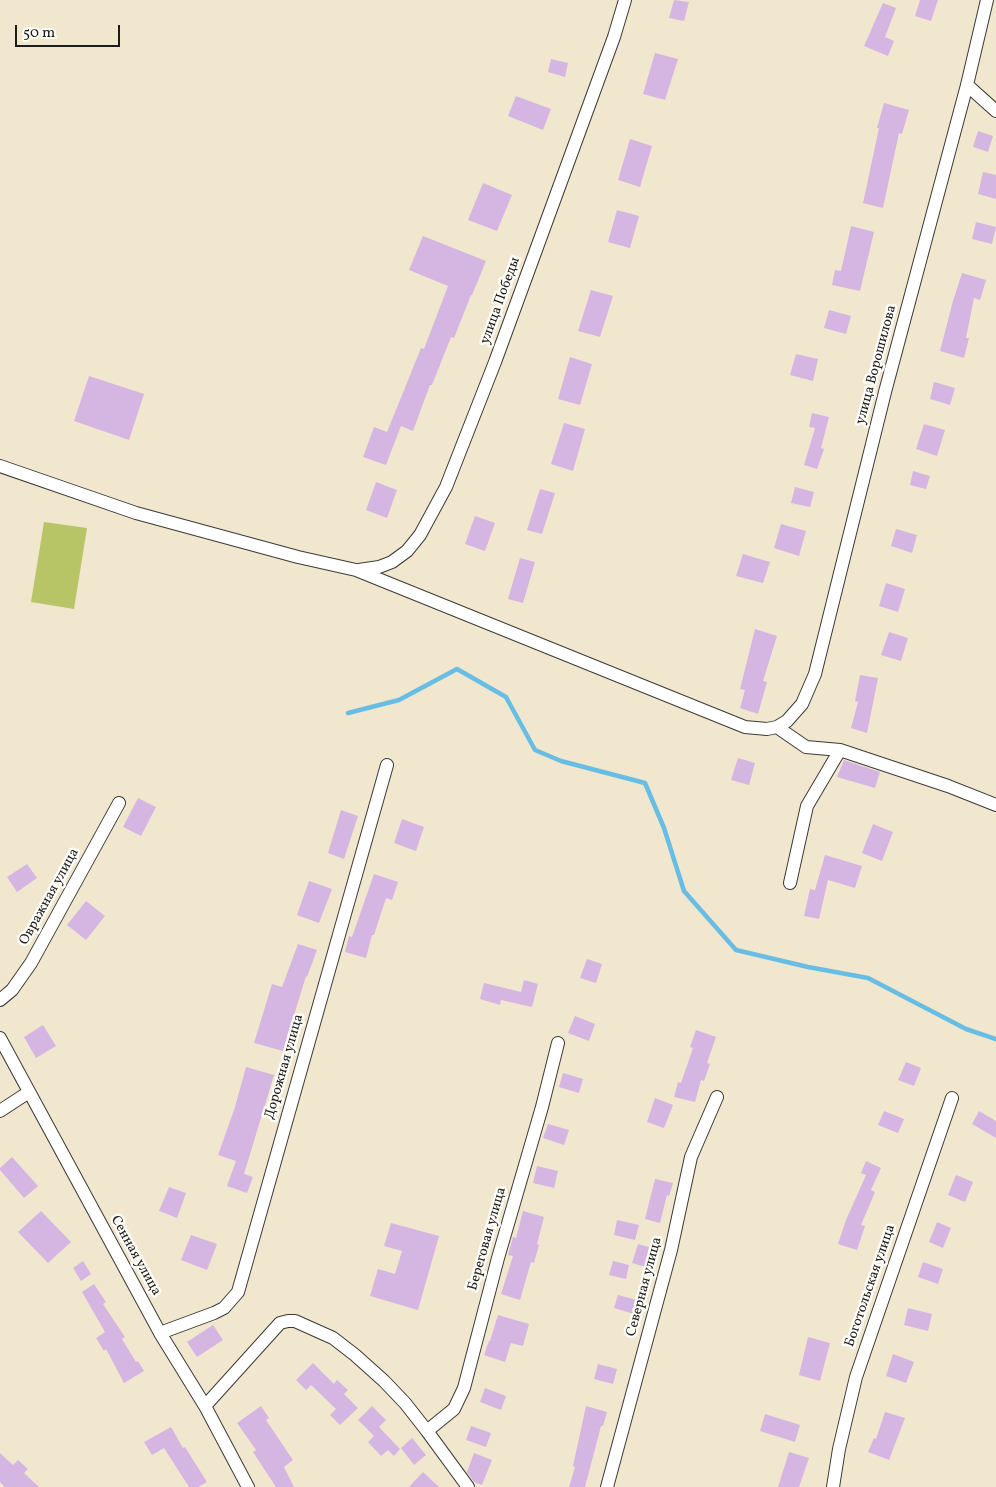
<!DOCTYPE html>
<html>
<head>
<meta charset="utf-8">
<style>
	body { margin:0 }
	#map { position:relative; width:996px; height:1487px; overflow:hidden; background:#f0e7ce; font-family:Vollkorn,serif }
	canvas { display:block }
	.scale { position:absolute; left:15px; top:25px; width:105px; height:22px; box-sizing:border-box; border:2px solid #1c1c1c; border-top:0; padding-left:6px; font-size:15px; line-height:18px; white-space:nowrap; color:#1c1c1c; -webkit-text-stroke:4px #fdfcf7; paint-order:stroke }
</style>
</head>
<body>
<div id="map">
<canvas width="996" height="1487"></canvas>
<div class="scale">50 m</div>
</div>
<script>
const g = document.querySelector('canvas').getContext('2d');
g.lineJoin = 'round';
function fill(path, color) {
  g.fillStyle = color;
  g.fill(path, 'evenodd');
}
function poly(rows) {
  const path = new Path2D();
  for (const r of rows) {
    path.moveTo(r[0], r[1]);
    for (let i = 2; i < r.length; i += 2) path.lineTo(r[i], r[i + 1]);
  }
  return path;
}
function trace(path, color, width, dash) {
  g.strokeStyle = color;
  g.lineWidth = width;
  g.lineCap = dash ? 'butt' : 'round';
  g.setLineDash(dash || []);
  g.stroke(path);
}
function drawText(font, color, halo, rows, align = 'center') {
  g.font = font + ' Vollkorn,serif';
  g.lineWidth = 5;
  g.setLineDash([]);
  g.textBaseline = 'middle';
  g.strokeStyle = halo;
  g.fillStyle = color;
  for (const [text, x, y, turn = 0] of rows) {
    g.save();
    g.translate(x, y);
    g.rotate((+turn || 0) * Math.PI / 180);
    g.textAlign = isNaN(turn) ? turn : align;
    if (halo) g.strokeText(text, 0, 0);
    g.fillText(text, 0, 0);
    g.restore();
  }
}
const green = poly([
	[44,522,87,528,74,609,31,602]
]);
const stream = poly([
	[348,713,399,700,457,669,506,697,535,750,561,761,645,783,664,828,684,891,736,950,808,967,868,978,966,1029,996,1039]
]);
const building = poly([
	[674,0,689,2,684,21,669,18],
	[920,0,938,0,931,21,915,16],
	[883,3,896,8,885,37,894,41,888,56,864,46],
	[655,53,678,59,665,100,643,94],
	[551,59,568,63,565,77,548,72],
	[516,96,551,109,543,130,508,116],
	[884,103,909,110,902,134,899,133,883,208,863,203,879,128,877,128],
	[978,131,993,136,988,152,973,147],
	[630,139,652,146,640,187,618,180],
	[983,172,996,175,996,199,978,194],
	[483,183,512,195,497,231,468,220],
	[617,210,639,216,630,248,608,242],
	[976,222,996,227,992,244,972,239],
	[851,226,874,232,860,291,832,285,835,270,841,271],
	[423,236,486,261,472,295,471,295,454,338,451,337,432,385,430,385,413,431,401,426,386,465,363,457,374,427,387,432,421,348,424,349,448,286,409,270],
	[962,273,986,280,980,300,974,298,966,338,969,338,964,358,940,351,953,301],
	[591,290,613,296,600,337,578,331],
	[829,310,851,316,846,334,824,328],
	[796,354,818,359,813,381,790,375],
	[570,357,592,364,580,405,558,399],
	[89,376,144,394,129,440,74,421],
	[934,382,955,388,950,405,930,399],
	[812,413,829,417,821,448,824,449,817,469,804,465,815,428,809,427],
	[564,423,585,429,573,471,551,464],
	[924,424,945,430,937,456,916,449],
	[913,471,930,476,926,489,910,485],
	[376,482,397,490,387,518,366,510],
	[795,487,814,492,810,507,791,503],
	[540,489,555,493,542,534,527,530],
	[475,516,495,523,485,551,465,544],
	[781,524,806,531,799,556,774,548],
	[896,529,917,535,912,553,891,546],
	[743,554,770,562,763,583,736,576],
	[520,558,535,562,523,603,508,599],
	[886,583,905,589,898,612,879,606],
	[755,629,777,636,763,681,767,682,758,714,740,708,745,690,740,689],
	[889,632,908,638,901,661,881,655],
	[860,675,878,678,867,733,851,728,858,702,855,701],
	[738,758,755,763,749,785,731,780],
	[844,760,880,772,875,788,837,777],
	[138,798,156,807,141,836,123,827],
	[341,810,358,816,344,859,328,853],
	[402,819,424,827,416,851,394,843],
	[873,824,893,832,882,861,862,853],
	[825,855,862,866,855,888,828,880,819,919,804,916,810,889,815,890],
	[27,864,37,878,17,892,7,877],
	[374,874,398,882,392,900,386,898,374,935,372,935,366,958,345,952,349,936,352,937],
	[309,881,332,889,319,923,297,915],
	[86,901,105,916,86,940,67,925],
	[298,944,317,950,307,977,306,976,283,1051,254,1043,272,984,282,987],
	[587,959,602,964,596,983,580,978],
	[524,980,538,984,532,1007,501,1000,500,1005,480,999,484,983,521,992],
	[575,1016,595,1024,589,1041,568,1033],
	[43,1025,56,1046,36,1058,24,1037],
	[696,1030,716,1037,707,1063,710,1064,704,1081,701,1080,695,1102,674,1097,678,1082,681,1083,693,1048,690,1047],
	[906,1062,921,1068,914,1086,898,1080],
	[246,1067,274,1075,244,1174,253,1177,247,1193,227,1186,236,1161,218,1155,235,1107],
	[563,1073,583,1079,579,1093,559,1087],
	[655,1098,673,1105,664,1128,647,1122],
	[884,1111,904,1119,898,1133,878,1125],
	[979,1111,996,1121,996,1138,972,1124],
	[548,1124,569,1130,564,1145,543,1138],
	[12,1157,38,1186,24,1198,0,1170,0,1168],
	[866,1161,881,1168,871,1190,875,1192,861,1225,865,1226,857,1250,838,1244,846,1220,866,1175,861,1173],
	[537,1166,558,1171,554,1188,533,1183],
	[956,1175,973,1182,965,1202,948,1195],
	[655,1179,673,1183,669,1196,667,1195,660,1223,645,1219],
	[169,1187,186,1193,177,1218,159,1211],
	[41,1211,71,1242,48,1263,18,1232],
	[523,1211,544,1217,537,1244,539,1245,534,1263,531,1262,520,1300,501,1294,513,1256,508,1255,513,1237,516,1238],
	[617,1220,639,1225,635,1240,614,1235],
	[937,1222,951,1228,943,1248,929,1242],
	[391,1223,439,1236,418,1310,370,1296,378,1269,395,1274,402,1251,384,1246],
	[191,1235,217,1244,207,1270,181,1260],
	[638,1244,652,1248,646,1267,632,1263],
	[83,1261,91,1274,81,1281,73,1268],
	[613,1261,629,1265,626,1279,609,1275],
	[923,1262,943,1269,938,1284,918,1277],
	[94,1284,106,1302,103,1304,125,1337,122,1339,136,1362,138,1361,144,1371,124,1383,106,1349,104,1351,96,1338,105,1332,82,1292],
	[618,1295,637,1300,634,1314,614,1308],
	[908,1308,932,1314,928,1331,904,1325],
	[498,1315,529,1324,523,1346,511,1343,505,1362,484,1355,489,1341,490,1341],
	[213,1325,223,1340,197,1357,187,1342],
	[808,1337,830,1343,820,1381,799,1375],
	[893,1354,914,1362,906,1383,886,1376],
	[313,1363,334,1384,337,1380,348,1390,344,1394,358,1408,340,1425,330,1415,336,1409,311,1385,306,1390,296,1380],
	[598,1364,617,1369,613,1384,594,1379],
	[485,1388,506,1396,501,1410,480,1402],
	[261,1406,269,1418,266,1420,293,1460,284,1467,294,1487,276,1487,253,1452,256,1450,237,1423],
	[372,1406,386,1420,379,1427,400,1449,394,1456,388,1450,381,1456,368,1442,374,1436,358,1420],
	[586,1406,607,1412,603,1426,601,1426,585,1487,569,1487,575,1467,573,1466],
	[885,1412,905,1418,889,1460,868,1452,874,1438,876,1439],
	[765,1414,800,1425,795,1442,760,1431],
	[471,1426,491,1433,486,1447,466,1440],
	[171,1427,183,1448,185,1447,207,1482,198,1487,189,1487,164,1448,152,1455,144,1442],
	[412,1438,426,1455,414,1465,401,1448],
	[789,1452,809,1458,799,1487,778,1487],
	[0,1453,13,1465,18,1460,28,1469,24,1473,39,1487,5,1487,0,1482],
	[474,1453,492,1460,482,1485,474,1482,467,1472],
	[423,1472,439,1487,409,1487]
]);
const minor = poly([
	[967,85,996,111],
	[0,466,136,513,298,557,356,570,745,727,767,729,777,727,787,721,802,704,815,674,885,392,967,85,987,0],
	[359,570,379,567,392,562,407,551,420,535,446,487,495,362,614,37,625,0],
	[777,727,806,747,840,750,948,786,996,805],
	[790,883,807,806,840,750],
	[0,1000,12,990,31,963,119,803],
	[0,1038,160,1333,205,1406,248,1487],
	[0,1111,29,1092],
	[160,1333,214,1313,224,1308,238,1292,387,765],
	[205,1406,280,1323,288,1321,295,1321,333,1338,355,1355,384,1381,405,1403,427,1431,468,1487],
	[427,1431,454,1409,464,1388,498,1258,542,1107,558,1043],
	[607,1487,671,1250,691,1157,717,1097],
	[833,1487,839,1449,856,1377,952,1098]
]);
const streetNames = [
	["улица Победы",501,301,-70],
	["улица Ворошилова",877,365,-75],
	["Овражная улица",50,897,-61],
	["Дорожная улица",285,1067,-74],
	["Береговая улица",488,1239,-74],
	["Сенная улица",135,1256,61],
	["Боготольская улица",871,1286,-71],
	["Северная улица",645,1287,-75]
];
fill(green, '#b7c567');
trace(stream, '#68bde4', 4.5);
fill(building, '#d5b6e3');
trace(minor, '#3c3a37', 14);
trace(minor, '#fff', 12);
drawText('14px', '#1c1c1c', '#fdfcf7', streetNames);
</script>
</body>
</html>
